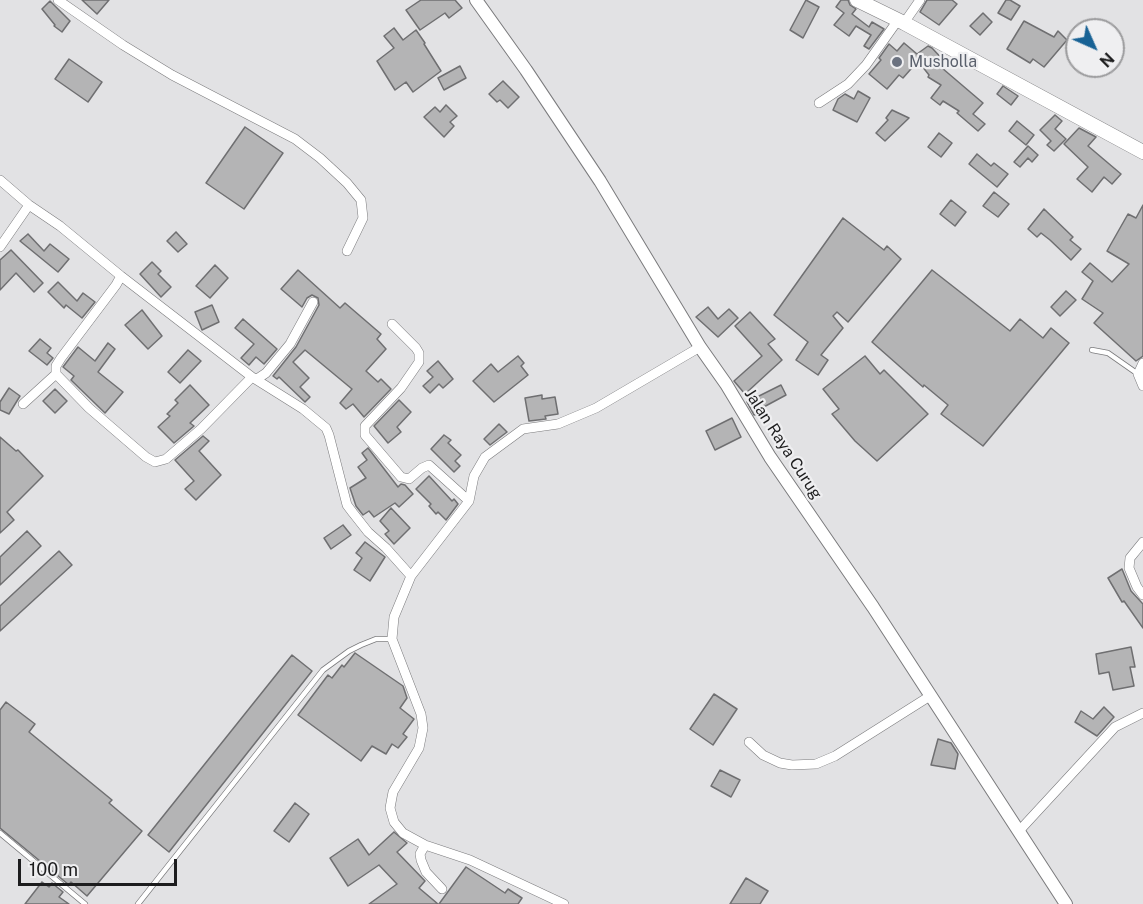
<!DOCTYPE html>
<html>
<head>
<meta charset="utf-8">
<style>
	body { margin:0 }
	#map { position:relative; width:1143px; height:904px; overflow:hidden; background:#e2e2e4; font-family:"Public Sans",sans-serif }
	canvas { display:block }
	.north { position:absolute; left:1065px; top:18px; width:60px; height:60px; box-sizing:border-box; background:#efeff1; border:2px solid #9b9b9d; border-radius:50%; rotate:135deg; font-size:16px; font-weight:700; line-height:24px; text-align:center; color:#1d1d1e }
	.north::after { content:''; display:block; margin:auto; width:21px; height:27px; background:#186295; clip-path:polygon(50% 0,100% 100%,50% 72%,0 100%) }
	.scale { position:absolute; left:18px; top:859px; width:159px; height:27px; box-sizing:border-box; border:3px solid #1d1d1e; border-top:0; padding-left:8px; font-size:18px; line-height:21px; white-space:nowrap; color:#1d1d1e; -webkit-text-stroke:4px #efeff1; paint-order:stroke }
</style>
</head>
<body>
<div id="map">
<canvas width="1143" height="904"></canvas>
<div class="north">N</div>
<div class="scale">100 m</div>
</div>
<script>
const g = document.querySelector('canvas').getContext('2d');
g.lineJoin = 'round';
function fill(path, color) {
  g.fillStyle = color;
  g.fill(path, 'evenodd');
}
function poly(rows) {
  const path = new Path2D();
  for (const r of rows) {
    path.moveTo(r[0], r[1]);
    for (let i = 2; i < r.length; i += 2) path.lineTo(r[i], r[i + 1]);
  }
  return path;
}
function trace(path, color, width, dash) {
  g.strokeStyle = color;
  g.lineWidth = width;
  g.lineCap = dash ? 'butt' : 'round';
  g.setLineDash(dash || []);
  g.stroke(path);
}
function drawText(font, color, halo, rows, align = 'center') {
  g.font = font + ' "Public Sans",sans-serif';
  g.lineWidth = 4.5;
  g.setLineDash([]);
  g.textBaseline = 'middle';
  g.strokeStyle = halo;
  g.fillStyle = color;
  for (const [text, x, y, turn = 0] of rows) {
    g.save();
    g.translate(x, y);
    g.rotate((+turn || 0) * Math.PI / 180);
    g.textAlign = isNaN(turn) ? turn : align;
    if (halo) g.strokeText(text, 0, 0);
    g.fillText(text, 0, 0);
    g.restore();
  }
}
const building = poly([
	[82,0,109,0,97,14,82,0],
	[421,0,455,0,462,8,449,18,445,13,420,30,406,10,421,0],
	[806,0,819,7,803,38,790,30,806,0],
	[841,0,848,0,850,5,856,9,852,14,869,27,872,22,884,29,869,49,864,46,871,35,856,26,849,36,834,25,844,13,836,7,841,0],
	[927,0,952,0,957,4,939,25,920,12,927,0],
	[1006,0,1010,0,1020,6,1011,20,998,13,1006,0],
	[50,1,70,21,62,32,54,26,55,25,42,9,50,1],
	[983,13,992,22,980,35,970,26,983,13],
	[1024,21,1054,37,1058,31,1067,40,1044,67,1033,59,1030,63,1007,49,1024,21],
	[394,28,403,40,416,30,425,43,424,44,441,71,413,92,406,82,395,90,377,61,394,48,384,36,394,28],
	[904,43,917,54,928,46,932,48,946,63,942,68,983,103,973,114,985,124,978,131,957,113,959,111,943,101,940,105,931,98,941,85,928,77,929,75,918,61,903,78,899,75,887,89,869,74,881,60,879,58,889,44,897,51,904,43],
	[69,59,102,82,88,102,55,79,69,59],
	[460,66,466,78,444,90,438,78,460,66],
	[503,81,519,97,508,108,500,100,497,102,489,94,503,81],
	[1003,86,1018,96,1011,105,997,94,1003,86],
	[858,91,870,98,857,122,833,110,838,99,845,94,854,99,858,91],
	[446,105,457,116,450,122,454,126,444,137,424,117,435,107,440,112,446,105],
	[892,110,909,118,885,141,876,133,888,120,886,118,892,110],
	[1055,115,1062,121,1055,129,1066,139,1054,151,1047,145,1051,141,1040,130,1055,115],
	[1017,121,1034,135,1026,145,1009,131,1017,121],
	[245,127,283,153,244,209,206,183,245,127],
	[1079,128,1096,137,1088,146,1121,174,1112,184,1104,177,1092,192,1077,179,1088,167,1064,144,1079,128],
	[939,133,952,143,941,157,928,147,939,133],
	[1028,146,1038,155,1032,162,1028,158,1020,167,1014,162,1028,146],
	[977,154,991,166,994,163,1008,174,997,187,969,164,977,154],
	[994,192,1009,204,998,217,983,206,994,192],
	[951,200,966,212,955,226,940,214,951,200],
	[1143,205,1143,356,1136,361,1094,323,1103,313,1082,299,1093,281,1082,272,1090,263,1112,282,1129,264,1107,251,1128,214,1136,218,1143,205],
	[1044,209,1073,237,1070,240,1081,249,1071,260,1050,240,1041,233,1037,237,1028,229,1044,209],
	[843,218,884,250,887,246,901,259,848,322,837,312,833,316,843,328,821,355,828,360,818,375,796,360,808,342,774,315,843,218],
	[176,232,187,244,178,252,167,241,176,232],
	[28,234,44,251,50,244,69,259,58,272,20,241,28,234],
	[11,250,43,283,34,292,16,273,0,290,0,260,11,250],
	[152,262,161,271,158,274,171,287,161,297,140,274,152,262],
	[215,265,228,278,210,298,196,286,215,265],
	[298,270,340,308,345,303,381,334,377,339,386,349,366,371,378,382,381,379,391,389,364,417,353,404,346,409,340,403,352,389,305,350,293,362,309,378,300,387,310,397,305,402,279,377,277,379,273,376,296,347,319,305,318,298,312,295,307,298,302,307,281,289,298,270],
	[932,270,1010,331,1020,319,1043,338,1051,328,1069,343,983,446,941,414,948,405,924,385,923,387,872,342,932,270],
	[58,282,77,301,83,293,95,302,82,318,66,305,64,308,48,292,58,282],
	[1066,291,1076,300,1060,316,1051,307,1066,291],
	[212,305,219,322,202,330,195,312,212,305],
	[708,307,718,319,729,309,738,318,718,337,696,317,708,307],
	[142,310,162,336,148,349,125,325,142,310],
	[750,312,775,339,768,344,782,360,745,394,734,381,762,356,735,326,750,312],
	[243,319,277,349,264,364,256,357,249,365,241,358,254,344,235,328,243,319],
	[40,339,51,348,47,353,53,358,47,365,29,351,40,339],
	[108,343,115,349,98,372,123,392,105,413,71,380,74,376,63,367,78,347,95,361,108,343],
	[188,350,201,361,180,383,168,372,188,350],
	[518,356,524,363,521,366,528,375,494,402,473,381,491,364,498,372,518,356],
	[865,356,880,374,884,370,928,414,877,461,855,441,832,414,839,409,823,389,865,356],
	[438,361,453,379,443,388,439,384,430,393,423,386,433,377,427,371,438,361],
	[190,385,209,405,190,423,194,426,174,443,158,427,170,416,167,414,178,403,175,400,190,385],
	[781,385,786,395,760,409,761,413,754,415,747,402,781,385],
	[9,388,20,396,9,414,0,410,0,402,9,388],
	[55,389,67,401,55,413,43,401,55,389],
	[542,395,542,399,555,397,558,414,545,416,546,419,529,421,525,398,542,395],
	[399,400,411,412,397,427,401,432,388,443,374,426,399,400],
	[732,418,741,437,715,450,706,431,732,418],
	[499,424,507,432,490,445,484,439,499,424],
	[444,435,451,440,448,443,461,455,455,461,460,466,454,472,431,449,444,435],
	[203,436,209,441,199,451,221,475,196,500,185,489,194,481,175,460,203,436],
	[0,437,16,451,18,450,43,476,7,512,14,520,0,533,0,437],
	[368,448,398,487,401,484,405,485,413,494,399,507,395,503,374,517,369,511,363,515,356,506,350,488,366,478,358,467,367,460,362,453,368,448],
	[429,476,452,501,454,499,458,504,446,520,438,512,436,514,429,506,431,504,416,489,429,476],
	[391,508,410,528,394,544,385,534,389,531,380,521,391,508],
	[343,525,351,535,331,549,324,538,343,525],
	[27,531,41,546,0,585,0,557,27,531],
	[365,542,385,557,370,581,354,570,362,558,356,553,365,542],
	[59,551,72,565,0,631,0,606,59,551],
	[1122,569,1131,591,1143,604,1143,628,1124,601,1122,602,1108,578,1122,569],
	[1131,647,1135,667,1130,667,1134,686,1113,690,1109,672,1099,674,1096,654,1131,647],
	[355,653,403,686,407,698,400,708,414,719,403,734,407,737,398,748,392,744,386,754,372,746,361,761,298,715,328,675,332,678,342,665,344,667,355,653],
	[292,655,312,671,169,852,148,835,292,655],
	[714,694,737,709,713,745,690,729,714,694],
	[6,702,35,724,29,732,112,800,109,803,142,831,87,896,71,882,69,885,0,828,0,710,6,702],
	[1104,707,1114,717,1097,736,1075,722,1081,711,1093,719,1104,707],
	[938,739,951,743,958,754,955,769,931,765,938,739],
	[720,770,740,780,731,797,711,786,720,770],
	[295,803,309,814,289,842,274,831,295,803],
	[394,832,407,843,397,852,425,881,419,888,438,904,369,904,397,884,379,865,348,886,330,858,358,839,369,855,394,832],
	[466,867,505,893,508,889,522,898,518,904,439,904,466,867],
	[746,878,768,891,760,904,730,904,746,878],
	[42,882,49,887,52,883,63,892,59,897,69,904,25,904,42,882]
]);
const lane = poly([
	[1092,350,1108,353,1138,374],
	[0,833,85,904],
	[138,904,323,670,349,651,361,645,376,639,392,639]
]);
const street = poly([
	[58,0,123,45,172,75,295,139,320,158,347,183,361,200,363,218,347,251],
	[904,23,920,0],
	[819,103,848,84,866,65,898,20],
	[0,180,29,205,60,226,121,276,252,377,303,409,326,428,329,435,347,505,353,513,368,532,386,548,411,576],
	[0,247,29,205],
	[392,324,416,348,419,353,419,362,401,388,365,426,365,435,401,477,409,479,422,468,429,465,469,501],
	[1143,363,1138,374,1143,386],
	[56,374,89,408,146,457,155,462,166,459,201,429,252,377],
	[257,379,266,373,290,344,313,302],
	[23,404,56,374,56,366,61,358,116,285,121,276],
	[1143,542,1130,558,1129,568,1137,587,1143,595],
	[749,742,763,755,780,763,792,765,816,764,835,756,930,696],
	[1019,831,1115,727,1143,713],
	[425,845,420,854,421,860,426,872,442,889],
	[564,904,470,860,425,845,403,833,394,822,390,808,393,792,419,748,423,728,421,714,392,639,394,617,411,576,469,501,474,476,485,457,523,429,558,424,596,408,700,347]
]);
const secondary = poly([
	[476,0,526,70,600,181,700,347,726,384,770,457,873,607,1066,904]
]);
const primary = poly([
	[857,0,904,23,1143,152]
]);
const markers = [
	[897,62,6,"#6b7280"]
];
const worshipNames = [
	["Musholla",909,62]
];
const streetNames = [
	["Jalan Raya Curug",783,444,57]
];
fill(building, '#b4b4b5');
trace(building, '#6f6f71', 1.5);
trace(lane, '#7b7b7d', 6);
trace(street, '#7b7b7d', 10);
trace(secondary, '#7b7b7d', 14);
trace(primary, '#7b7b7d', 15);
trace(lane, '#fff', 4.5);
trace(street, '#fff', 9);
trace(secondary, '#fff', 12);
trace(primary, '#fff', 14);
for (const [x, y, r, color] of markers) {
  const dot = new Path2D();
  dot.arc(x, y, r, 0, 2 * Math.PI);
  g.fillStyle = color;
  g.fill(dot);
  trace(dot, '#efeff1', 2);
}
drawText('16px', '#5b616d', '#efeff1', worshipNames, 'left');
drawText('16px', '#1d1d1e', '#efeff1', streetNames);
</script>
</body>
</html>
